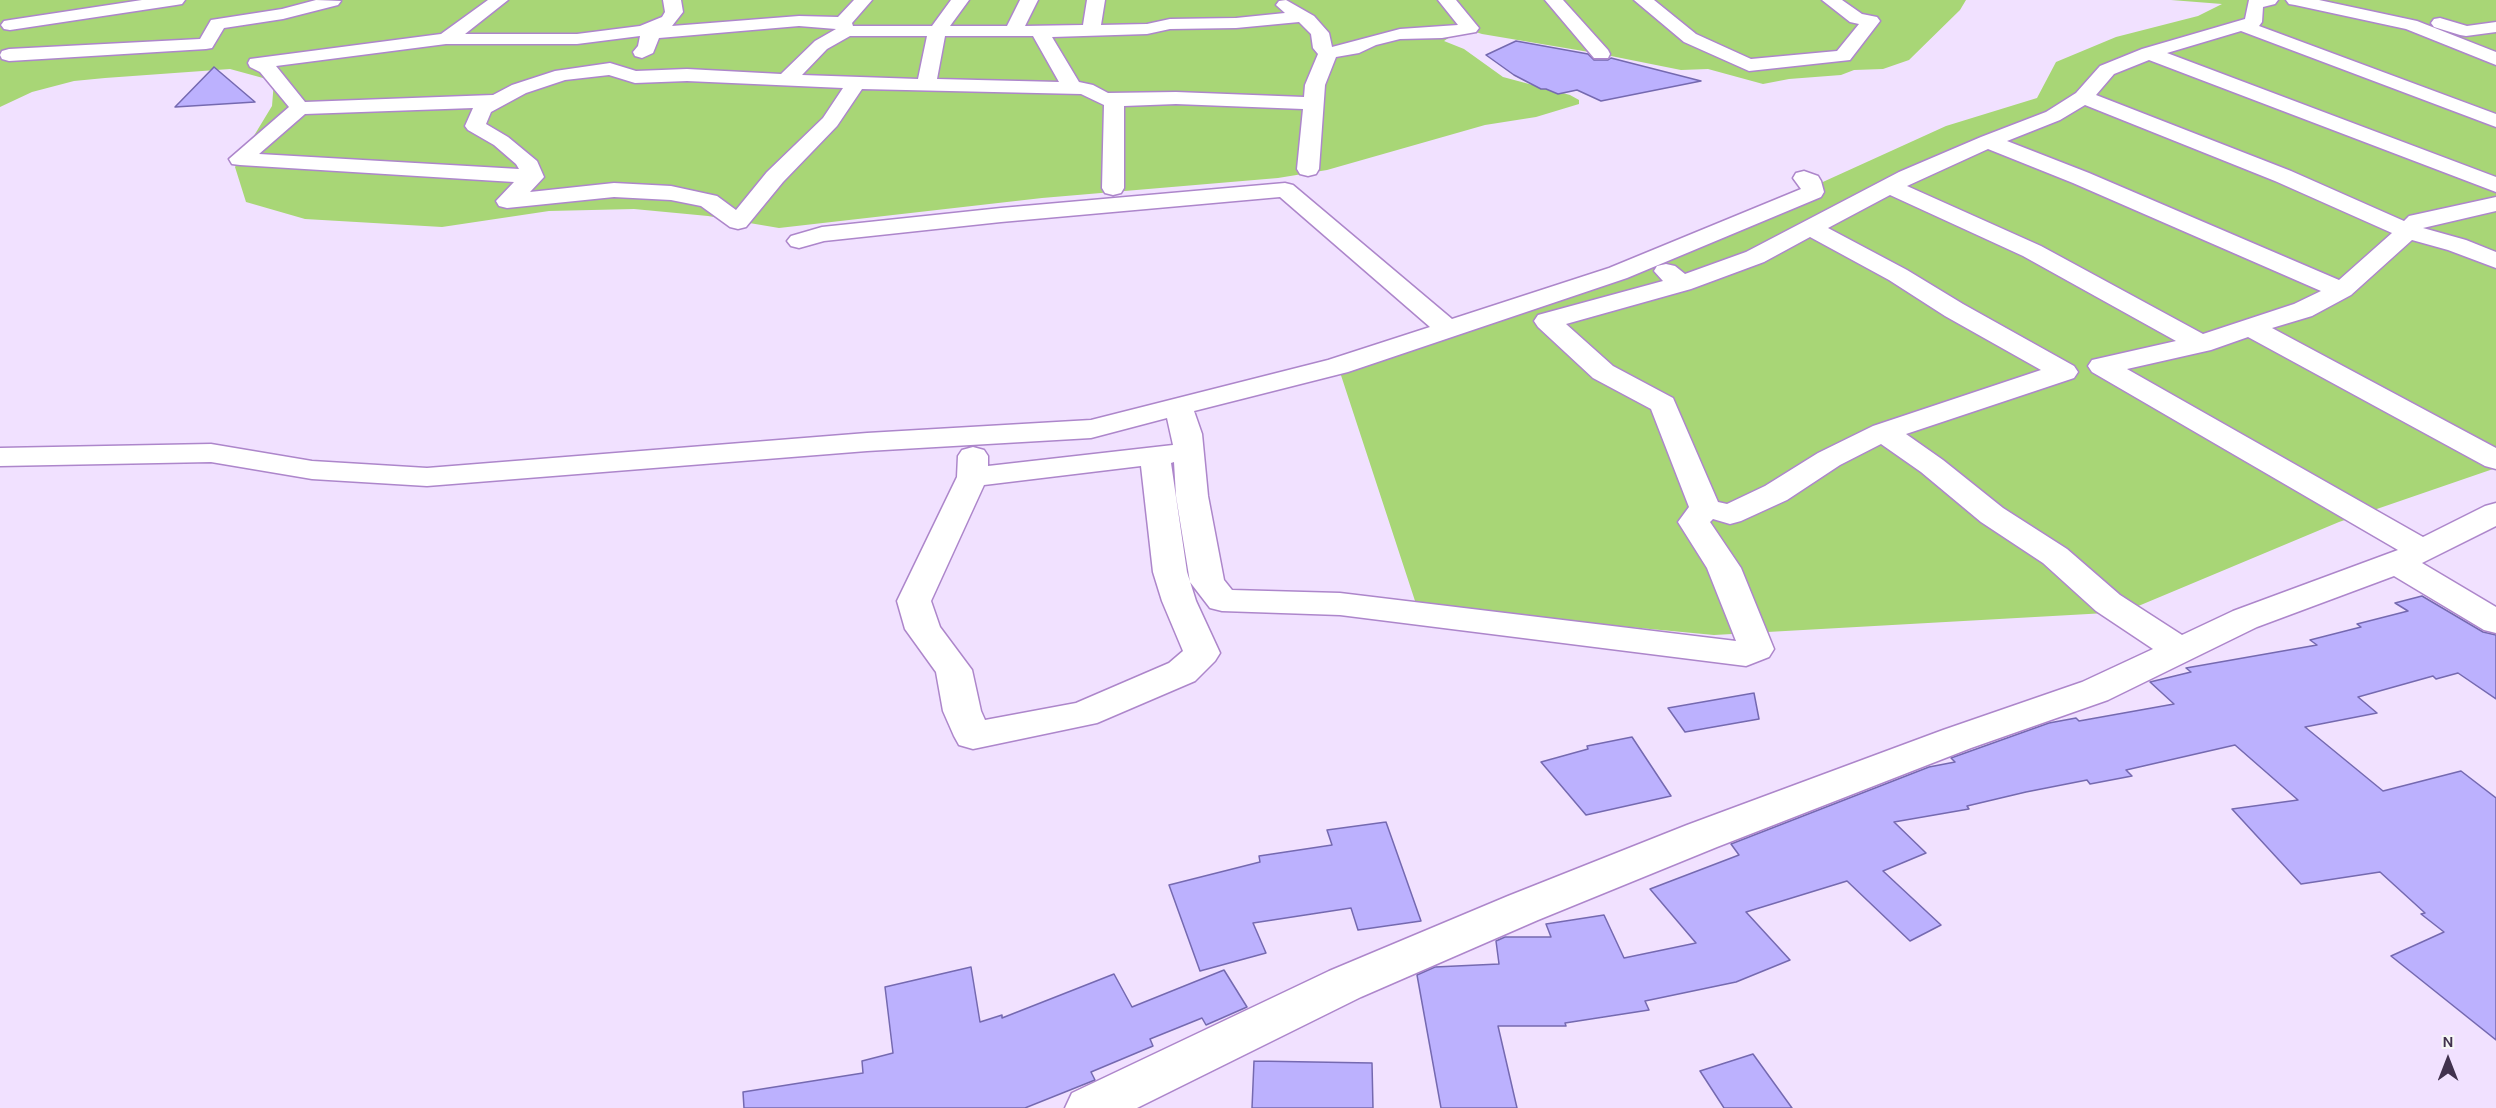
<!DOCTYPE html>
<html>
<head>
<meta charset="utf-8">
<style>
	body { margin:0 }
	#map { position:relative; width:2496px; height:1108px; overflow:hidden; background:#f1e1ff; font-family:Karla,sans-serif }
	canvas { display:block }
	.north { position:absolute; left:2418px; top:1030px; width:60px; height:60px; -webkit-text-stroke:4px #f6f6f6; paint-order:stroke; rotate:0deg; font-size:16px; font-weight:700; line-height:24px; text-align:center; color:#41314e }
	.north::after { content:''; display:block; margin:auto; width:21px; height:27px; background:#41314e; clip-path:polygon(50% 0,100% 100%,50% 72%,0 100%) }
</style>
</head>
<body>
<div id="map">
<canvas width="2496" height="1108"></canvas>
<div class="north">N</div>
</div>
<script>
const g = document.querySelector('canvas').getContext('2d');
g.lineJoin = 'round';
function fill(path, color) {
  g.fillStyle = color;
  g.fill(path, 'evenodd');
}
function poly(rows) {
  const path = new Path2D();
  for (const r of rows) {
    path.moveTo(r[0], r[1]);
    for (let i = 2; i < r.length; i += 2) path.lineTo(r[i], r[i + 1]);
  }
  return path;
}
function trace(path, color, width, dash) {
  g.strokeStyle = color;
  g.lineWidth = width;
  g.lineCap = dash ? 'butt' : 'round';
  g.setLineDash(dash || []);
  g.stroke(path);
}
const water = poly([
	[0,0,1966,0,1960,10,1909,60,1883,69,1854,70,1841,75,1789,79,1763,84,1708,69,1681,70,1601,54,1482,34,1463,28,1444,41,1464,49,1503,77,1570,95,1579,100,1579,104,1536,117,1485,125,1327,170,1278,178,1042,198,779,228,708,216,634,209,549,211,442,227,305,219,246,202,235,167,272,106,274,81,230,69,105,78,74,81,32,92,0,107],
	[2171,0,2496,0,2496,468,2339,522,2124,612,1714,635,1417,607,1335,357,1441,326,1693,241,1946,126,2037,98,2056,62,2116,37,2198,16,2222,4]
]);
const building = poly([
	[1516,41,1588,54,1594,60,1608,60,1611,58,1701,81,1601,101,1577,90,1558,94,1546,89,1541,89,1514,75,1486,55,1516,41],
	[214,67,255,102,175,107,214,67],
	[2422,596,2483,632,2496,635,2496,699,2458,673,2436,679,2433,676,2358,697,2377,713,2305,727,2383,791,2461,771,2496,798,2496,1040,2391,956,2444,932,2421,914,2425,913,2380,872,2301,884,2232,809,2298,800,2235,745,2126,770,2132,776,2090,784,2087,780,2026,792,1967,806,1969,809,1894,822,1926,853,1883,871,1941,925,1910,941,1847,881,1746,912,1790,960,1736,982,1645,1001,1649,1010,1565,1023,1566,1026,1498,1026,1517,1108,1441,1108,1417,975,1435,967,1499,964,1496,941,1505,937,1551,937,1546,924,1604,915,1624,958,1696,943,1650,889,1739,855,1731,844,1929,767,1955,762,1951,758,2049,723,2076,718,2079,721,2174,704,2150,682,2191,672,2186,668,2317,645,2310,640,2361,627,2357,624,2408,611,2395,603,2422,596],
	[1754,693,1759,719,1685,732,1668,708,1754,693],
	[1632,737,1671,796,1586,815,1541,762,1588,749,1587,746,1632,737],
	[1386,822,1421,921,1358,930,1351,908,1253,923,1266,953,1200,971,1169,885,1260,862,1259,856,1332,845,1327,830,1386,822],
	[971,967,980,1022,1002,1015,1002,1018,1114,974,1132,1007,1224,970,1247,1007,1206,1025,1202,1018,1150,1039,1153,1046,1091,1072,1095,1080,1025,1108,744,1108,743,1092,863,1073,862,1061,893,1053,885,987,971,967],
	[1753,1054,1792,1108,1724,1108,1700,1071,1753,1054],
	[1254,1061,1372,1063,1373,1108,1252,1108,1254,1061]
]);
const minor = poly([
	[142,0,185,0,182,4,176,5,10,30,4,29,1,25,4,21,10,20,142,0],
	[316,0,341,1,338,5,283,19,224,28,212,48,206,49,9,61,2,59,0,55,2,51,9,49,200,39,211,20,282,9,316,0],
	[488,0,508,0,465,34,577,34,640,26,662,17,665,12,663,0,681,0,683,12,672,26,799,16,838,17,854,0,872,0,852,23,853,26,932,26,951,0,969,0,950,26,1007,26,1020,0,1038,0,1025,26,1083,25,1087,0,1105,0,1101,25,1147,24,1170,19,1236,18,1285,13,1276,5,1279,1,1286,0,1314,16,1329,33,1332,47,1400,29,1458,25,1438,0,1456,0,1479,28,1476,32,1442,38,1400,39,1376,45,1359,53,1336,57,1325,85,1319,169,1316,174,1308,176,1300,174,1297,169,1303,109,1176,104,1124,106,1124,188,1121,193,1113,195,1105,193,1102,188,1104,105,1081,94,862,89,837,126,783,182,746,227,738,229,730,227,701,206,671,200,614,197,507,208,499,206,496,201,514,182,240,165,232,164,229,159,289,107,260,72,250,67,248,63,250,59,441,34,488,0],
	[1299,22,1311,34,1313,48,1318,54,1305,85,1304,97,1176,92,1108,93,1093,85,1079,82,1052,37,1147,34,1170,29,1236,28,1299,22],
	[799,26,836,29,815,41,781,74,687,69,636,71,610,63,555,71,512,85,493,95,305,102,276,66,446,44,577,44,640,36,638,46,633,52,635,56,642,58,653,53,659,38,799,26],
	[850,36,927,36,918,79,802,75,827,49,850,36],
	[945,36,1033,36,1059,82,937,79,945,36],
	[609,75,635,83,687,81,843,88,823,118,767,172,736,210,717,196,671,186,614,183,530,192,544,177,537,161,508,137,486,124,491,112,526,93,565,80,609,75],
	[473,108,465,126,468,130,494,145,516,164,519,169,259,154,305,114,473,108],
	[1545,0,1563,0,1608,50,1610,54,1608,58,1594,58,1545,0],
	[1634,0,1654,0,1696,34,1751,59,1837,51,1859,24,1850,22,1822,0,1842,0,1862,14,1877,17,1880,21,1850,60,1749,71,1684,42,1634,0],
	[2249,0,2278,0,2275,4,2263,7,2262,22,2259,26,2496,114,2496,127,2241,31,2167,53,2496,177,2496,192,2149,60,2114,74,2096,95,2291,171,2404,221,2409,216,2496,197,2496,211,2423,228,2466,240,2496,252,2496,268,2448,250,2412,240,2351,295,2312,316,2272,328,2496,448,2496,469,2485,466,2248,337,2211,350,2127,369,2423,537,2485,506,2496,503,2496,526,2422,563,2496,607,2496,633,2484,630,2394,576,2257,627,2108,700,1971,748,1717,847,1538,920,1361,997,1137,1108,1065,1108,1072,1093,1329,971,1508,896,1687,825,1943,730,2082,682,2153,649,2096,611,2043,563,1981,522,1921,472,1881,444,1840,465,1787,500,1741,521,1730,524,1713,519,1710,522,1741,568,1774,649,1769,657,1746,666,1340,615,1222,611,1210,608,1190,582,1176,496,1174,462,1171,463,1187,572,1196,601,1220,653,1215,661,1195,681,1097,723,973,749,959,745,954,736,943,711,936,672,905,629,897,601,957,477,958,456,962,450,973,447,984,450,988,456,988,466,1173,445,1167,418,1091,438,867,451,427,486,312,479,211,462,0,466,0,448,211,444,312,461,427,468,867,433,1091,420,1328,360,1430,327,1280,197,1001,222,824,241,799,248,791,246,787,241,791,236,822,227,1001,208,1285,183,1293,185,1452,319,1609,268,1801,189,1793,178,1796,173,1804,171,1818,176,1821,181,1824,192,1821,197,1627,278,1348,372,1194,411,1202,434,1208,496,1224,580,1232,590,1340,593,1736,641,1707,568,1678,522,1689,507,1651,409,1593,378,1538,327,1534,321,1538,315,1663,281,1654,271,1657,266,1666,264,1675,266,1685,274,1746,252,1899,172,1981,137,2046,112,2076,93,2100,66,2142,49,2245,19,2249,0],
	[2085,105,2275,181,2392,233,2339,280,2089,173,2007,141,2060,120,2085,105],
	[1988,149,2073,183,2321,291,2294,304,2203,334,2041,246,1907,186,1988,149],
	[1890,195,2023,256,2176,341,2092,360,2088,366,2092,372,2398,550,2233,611,2182,635,2120,595,2067,549,2003,508,1943,460,1906,434,2074,378,2078,372,2074,366,1963,304,1907,270,1828,228,1890,195],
	[1810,237,1889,280,1945,316,2041,370,1873,426,1818,453,1765,486,1727,504,1718,502,1673,398,1613,366,1566,324,1691,289,1764,262,1810,237],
	[1141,466,1153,572,1162,601,1183,651,1169,663,1076,703,985,720,981,711,972,670,940,627,931,601,984,485,1141,466],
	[2286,0,2319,0,2417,21,2496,52,2496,65,2406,29,2295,5,2289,4,2286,0],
	[2440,18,2467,26,2496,22,2496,32,2466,36,2460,35,2434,27,2431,23,2434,19,2440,18]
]);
fill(water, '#a8d676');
fill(building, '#bcb1fe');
trace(building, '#7569b0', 1.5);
trace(minor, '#ad86cb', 3);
fill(minor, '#fff');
</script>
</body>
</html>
